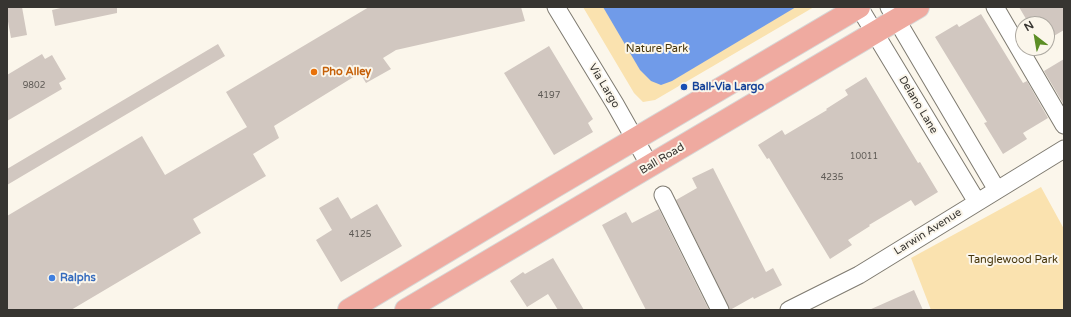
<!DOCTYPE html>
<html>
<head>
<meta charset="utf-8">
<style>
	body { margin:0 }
	#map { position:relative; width:1071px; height:317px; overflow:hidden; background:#fbf6eb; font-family:"Varela Round",sans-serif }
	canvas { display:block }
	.frame { position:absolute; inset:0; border:8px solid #373531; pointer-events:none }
	.north { position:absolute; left:1015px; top:16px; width:40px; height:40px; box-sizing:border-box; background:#fbf6eb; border:1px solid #ada9a1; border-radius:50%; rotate:329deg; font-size:11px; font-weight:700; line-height:16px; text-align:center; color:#373531 }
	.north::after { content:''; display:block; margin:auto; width:14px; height:18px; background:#5c8e25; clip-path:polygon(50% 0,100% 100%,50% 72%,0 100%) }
</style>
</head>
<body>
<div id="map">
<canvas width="1071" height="317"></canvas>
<div class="frame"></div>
<div class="north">N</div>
</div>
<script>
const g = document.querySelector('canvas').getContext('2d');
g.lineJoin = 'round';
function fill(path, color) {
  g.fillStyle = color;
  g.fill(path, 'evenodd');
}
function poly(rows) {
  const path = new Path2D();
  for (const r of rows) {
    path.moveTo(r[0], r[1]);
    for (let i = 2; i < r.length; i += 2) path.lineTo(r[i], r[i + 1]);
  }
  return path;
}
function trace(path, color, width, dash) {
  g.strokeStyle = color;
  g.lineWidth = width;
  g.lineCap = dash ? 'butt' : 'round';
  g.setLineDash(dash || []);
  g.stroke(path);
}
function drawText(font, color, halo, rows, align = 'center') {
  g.font = font + ' "Varela Round",sans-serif';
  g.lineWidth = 4;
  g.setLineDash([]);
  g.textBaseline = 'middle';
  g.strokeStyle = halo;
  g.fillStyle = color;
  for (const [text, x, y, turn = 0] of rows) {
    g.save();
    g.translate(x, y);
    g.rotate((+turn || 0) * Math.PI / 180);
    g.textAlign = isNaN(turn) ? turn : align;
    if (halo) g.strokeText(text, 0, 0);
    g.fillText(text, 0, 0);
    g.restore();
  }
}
const green = poly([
	[583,7,814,7,655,100,643,102,634,93],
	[1041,187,1064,229,1064,310,931,310,911,258]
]);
const water = poly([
	[603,7,796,7,672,81,661,85,651,81,640,70]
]);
const building = poly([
	[7,7,22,7,27,35,11,38,7,16],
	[65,7,117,7,117,13,55,26,52,10],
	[369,7,521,7,525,21,396,50,383,58,391,69,366,83,360,73,274,126,279,138,253,154,266,176,193,219,201,233,71,310,7,310,7,216,142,136,165,175,247,127,226,92],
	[1019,7,1064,7,1064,30,1047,40,1047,24,1029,24],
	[981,14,1023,83,1027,81,1048,118,1023,133,1027,139,1003,154,984,123,987,122,935,37,957,24,959,27],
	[218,44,225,56,7,185,7,169],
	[549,46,593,119,588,123,593,132,554,155,504,73],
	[42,54,45,59,52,55,66,79,59,83,62,89,7,121,7,75],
	[1064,59,1064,105,1044,71],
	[866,77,918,163,920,162,938,192,915,206,911,200,869,225,870,226,848,240,852,245,830,259,769,158,767,159,758,145,782,130,785,135,827,110,826,109,848,95,845,90],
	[713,168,766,272,773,268,782,285,754,299,753,297,730,310,676,200,697,188,692,178],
	[338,197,351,219,377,204,402,246,341,282,316,240,332,230,319,208],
	[659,209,709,310,646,310,602,225,626,212,632,223],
	[553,258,584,310,558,310,548,294,527,307,510,281,523,272,525,274],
	[914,290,923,310,869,310]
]);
const minor = poly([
	[556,7,615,104,650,166],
	[859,7,977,202],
	[889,7,997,190],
	[995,7,1064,125],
	[663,195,720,310],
	[789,310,859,275,1064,149]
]);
const primary = poly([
	[349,310,552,188,859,7],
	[406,310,918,7]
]);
const markers = [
	[314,72,4,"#e8710a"],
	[684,87,4,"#1a4fb4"],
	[52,278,4,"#3f7fe0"]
];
const numberNames = [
	["9802",34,86],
	["4197",549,96],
	["10011",864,157],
	["4235",832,178],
	["4125",360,235]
];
const parkNames = [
	["Nature Park",657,49],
	["Tanglewood Park",1013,260]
];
const foodNames = [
	["Pho Alley",322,72]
];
const streetNames = [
	["Via Largo",604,86,59],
	["Delano Lane",918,105,59],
	["Ball Road",662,159,-31],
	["Larwin Avenue",928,232,-32]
];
const transitNames = [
	["Ball-Via Largo",692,87]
];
const shopNames = [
	["Ralphs",60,278]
];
fill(green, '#fae2af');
fill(water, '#709be9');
fill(building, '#d1c7c0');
trace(minor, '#7e7a70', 19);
trace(primary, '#d7d7d6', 24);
trace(minor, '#fff', 17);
trace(primary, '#efaaa0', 22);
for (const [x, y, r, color] of markers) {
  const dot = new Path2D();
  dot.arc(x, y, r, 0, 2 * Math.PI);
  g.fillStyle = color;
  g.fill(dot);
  trace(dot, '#fbf6eb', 1.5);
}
drawText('9px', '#5e5a55', null, numberNames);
drawText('11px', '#46350a', '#fbf6eb', parkNames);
drawText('bold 11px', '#c56008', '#fbf6eb', foodNames, 'left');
drawText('11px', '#373531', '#fbf6eb', streetNames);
drawText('bold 11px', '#164399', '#fbf6eb', transitNames, 'left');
drawText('bold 11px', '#366cbe', '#fbf6eb', shopNames, 'left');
</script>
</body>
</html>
